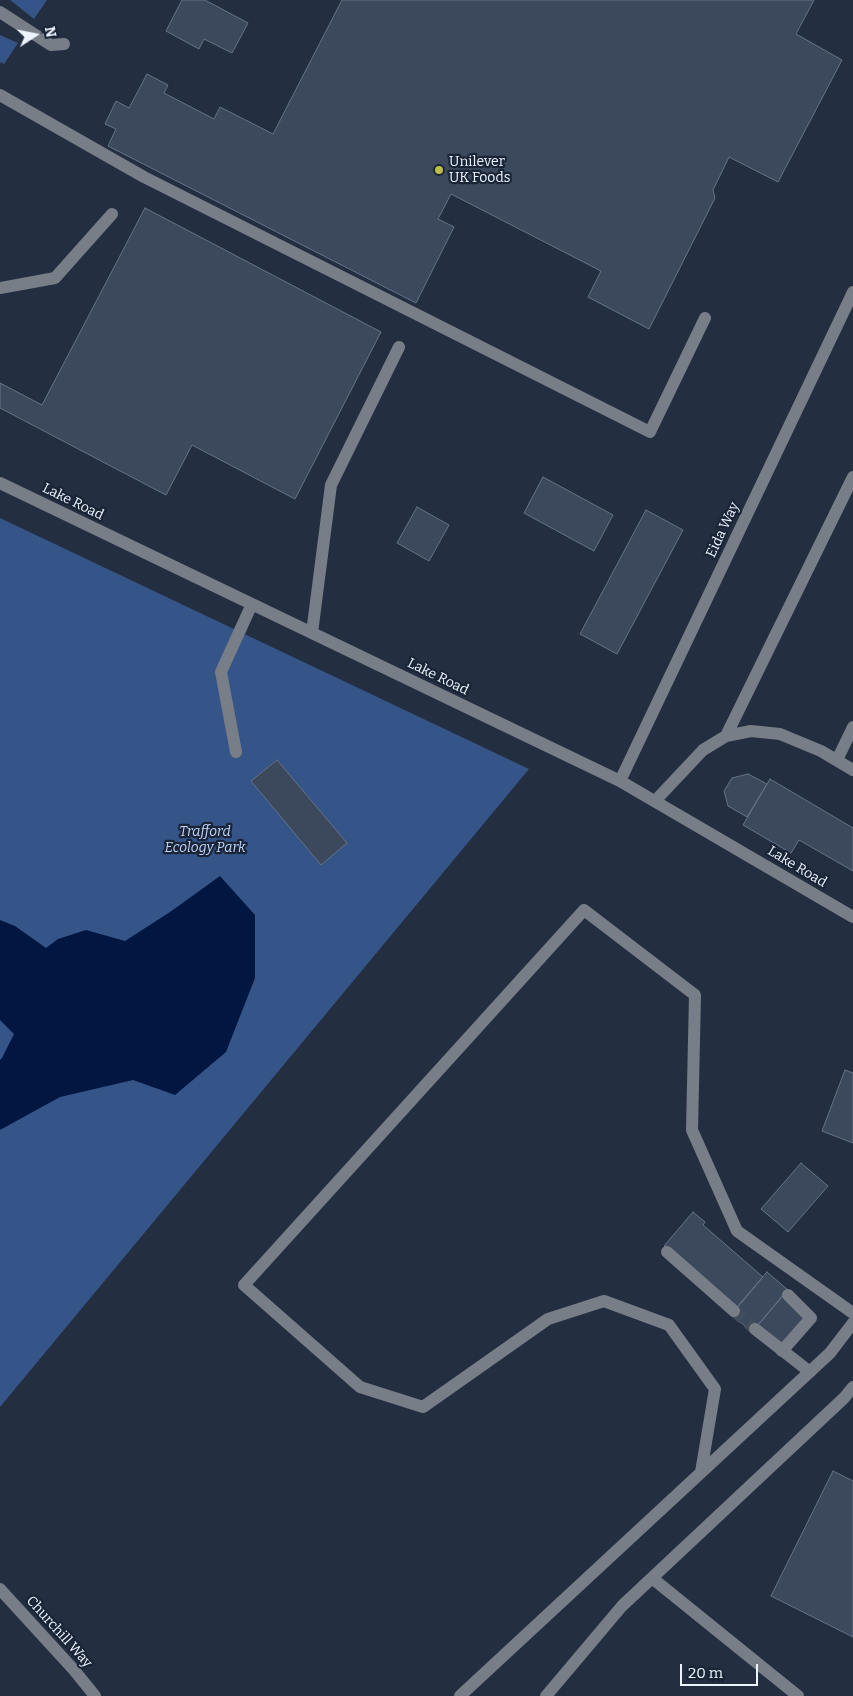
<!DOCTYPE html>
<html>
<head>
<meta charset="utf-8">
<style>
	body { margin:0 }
	#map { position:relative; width:853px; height:1696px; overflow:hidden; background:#232e41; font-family:Bitter,serif }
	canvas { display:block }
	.north { position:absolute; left:10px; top:10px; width:50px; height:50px; -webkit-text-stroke:4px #192437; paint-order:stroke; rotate:79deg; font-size:14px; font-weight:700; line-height:20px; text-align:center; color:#eef4fe }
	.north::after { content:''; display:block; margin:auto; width:18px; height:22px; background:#eef4fe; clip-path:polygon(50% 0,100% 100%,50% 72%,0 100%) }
	.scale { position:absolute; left:680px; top:1664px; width:78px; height:22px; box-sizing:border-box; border:2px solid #eef4fe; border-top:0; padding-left:6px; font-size:15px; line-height:18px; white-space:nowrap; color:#eef4fe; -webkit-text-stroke:4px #192437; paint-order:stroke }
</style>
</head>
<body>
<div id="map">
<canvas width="853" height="1696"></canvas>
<div class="north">N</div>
<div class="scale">20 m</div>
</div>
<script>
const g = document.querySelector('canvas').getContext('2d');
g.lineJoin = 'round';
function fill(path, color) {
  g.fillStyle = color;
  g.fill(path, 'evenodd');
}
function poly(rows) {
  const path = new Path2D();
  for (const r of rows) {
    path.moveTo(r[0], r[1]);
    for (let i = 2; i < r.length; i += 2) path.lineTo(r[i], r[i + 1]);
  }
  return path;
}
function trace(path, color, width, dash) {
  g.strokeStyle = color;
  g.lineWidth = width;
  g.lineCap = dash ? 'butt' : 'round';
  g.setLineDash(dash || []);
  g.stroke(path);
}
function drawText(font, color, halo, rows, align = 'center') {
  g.font = font + ' Bitter,serif';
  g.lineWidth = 4.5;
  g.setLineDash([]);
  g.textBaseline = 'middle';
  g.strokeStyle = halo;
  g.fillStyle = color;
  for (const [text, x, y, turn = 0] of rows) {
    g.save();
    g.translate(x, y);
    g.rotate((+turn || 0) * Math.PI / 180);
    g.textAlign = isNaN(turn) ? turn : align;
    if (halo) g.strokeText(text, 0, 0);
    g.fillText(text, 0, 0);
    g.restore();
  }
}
const green = poly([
	[10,0,47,0,34,19],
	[0,35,18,43,4,64,1,62,0,64],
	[0,518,529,769,0,1407]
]);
const water = poly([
	[220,876,255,915,255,978,226,1052,175,1095,133,1080,60,1097,0,1130,0,1060,2,1058,14,1034,0,1020,0,920,15,926,46,948,58,939,86,930,125,941,170,912]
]);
const building = poly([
	[182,0,205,0,248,23,232,53,204,39,199,49,166,31,182,0],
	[342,0,814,0,796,34,842,60,778,182,729,157,713,190,715,198,649,329,588,297,601,271,451,194,438,219,454,227,416,303,108,146,116,129,105,124,116,101,129,108,147,74,168,85,164,93,214,119,220,107,273,134,342,0],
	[145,208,381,332,295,499,192,445,166,495,0,408,0,383,42,405,145,208],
	[543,477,613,515,594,551,524,513,543,477],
	[417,507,449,525,429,561,397,543,417,507],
	[646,510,683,530,617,654,580,634,646,510],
	[277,760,347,843,321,865,251,781,277,760],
	[748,774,767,784,747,817,728,806,724,791,732,778,748,774],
	[770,779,853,828,853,871,799,840,791,853,743,825,770,779],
	[845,1070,853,1073,853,1143,822,1131,845,1070],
	[801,1163,828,1186,788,1232,761,1209,801,1163],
	[693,1212,705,1222,703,1225,763,1277,737,1308,664,1246,693,1212],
	[767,1272,788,1290,752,1332,731,1314,767,1272],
	[783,1295,809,1317,783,1347,758,1325,783,1295],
	[833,1471,853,1481,853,1637,771,1596,833,1471]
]);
const minorTunnel = poly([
	[734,1311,755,1329]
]);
const minor = poly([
	[0,12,51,45,64,44],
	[0,95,144,177,650,432,705,318],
	[0,288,55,278,112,214],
	[0,483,620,781,853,917],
	[312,633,331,485,399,347],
	[726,736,853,477],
	[236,752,221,672,252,604],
	[837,760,853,727],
	[620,781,853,292],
	[655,801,703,750,726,736,751,731,780,734,821,751,853,770],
	[667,1252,734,1311],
	[755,1329,810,1372],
	[782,1351,811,1318,788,1295],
	[701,1472,715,1389,669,1325,604,1301,548,1319,423,1407,360,1387,244,1285,584,910,695,995,692,1130,737,1231,853,1313],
	[652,1578,798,1696],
	[0,1589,74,1670,95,1696],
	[460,1696,830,1353,853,1323],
	[546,1696,622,1606,844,1398,853,1387]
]);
const markers = [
	[439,170,5,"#bdbf43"]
];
const poiNames = [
	["Unilever",449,162],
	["UK Foods",449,178]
];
const streetNames = [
	["Lake Road",73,502,26],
	["Eida Way",723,530,-65],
	["Lake Road",438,677,26],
	["Lake Road",797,867,31],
	["Churchill Way",59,1632,48]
];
const parkNames = [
	["Trafford",205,832],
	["Ecology Park",205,848]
];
fill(green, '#355487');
fill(water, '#011742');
fill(building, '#3c495d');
trace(building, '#657389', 1);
trace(minorTunnel, '#414c5d', 12, [12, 6]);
trace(minor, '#787e88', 12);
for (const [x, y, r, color] of markers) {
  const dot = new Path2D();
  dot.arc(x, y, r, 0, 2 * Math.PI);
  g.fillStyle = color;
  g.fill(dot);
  trace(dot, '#192437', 2);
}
drawText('14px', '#eef4fe', '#192437', poiNames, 'left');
drawText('14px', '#eef4fe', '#192437', streetNames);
drawText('italic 14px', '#c0d6fa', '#192437', parkNames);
</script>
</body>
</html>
